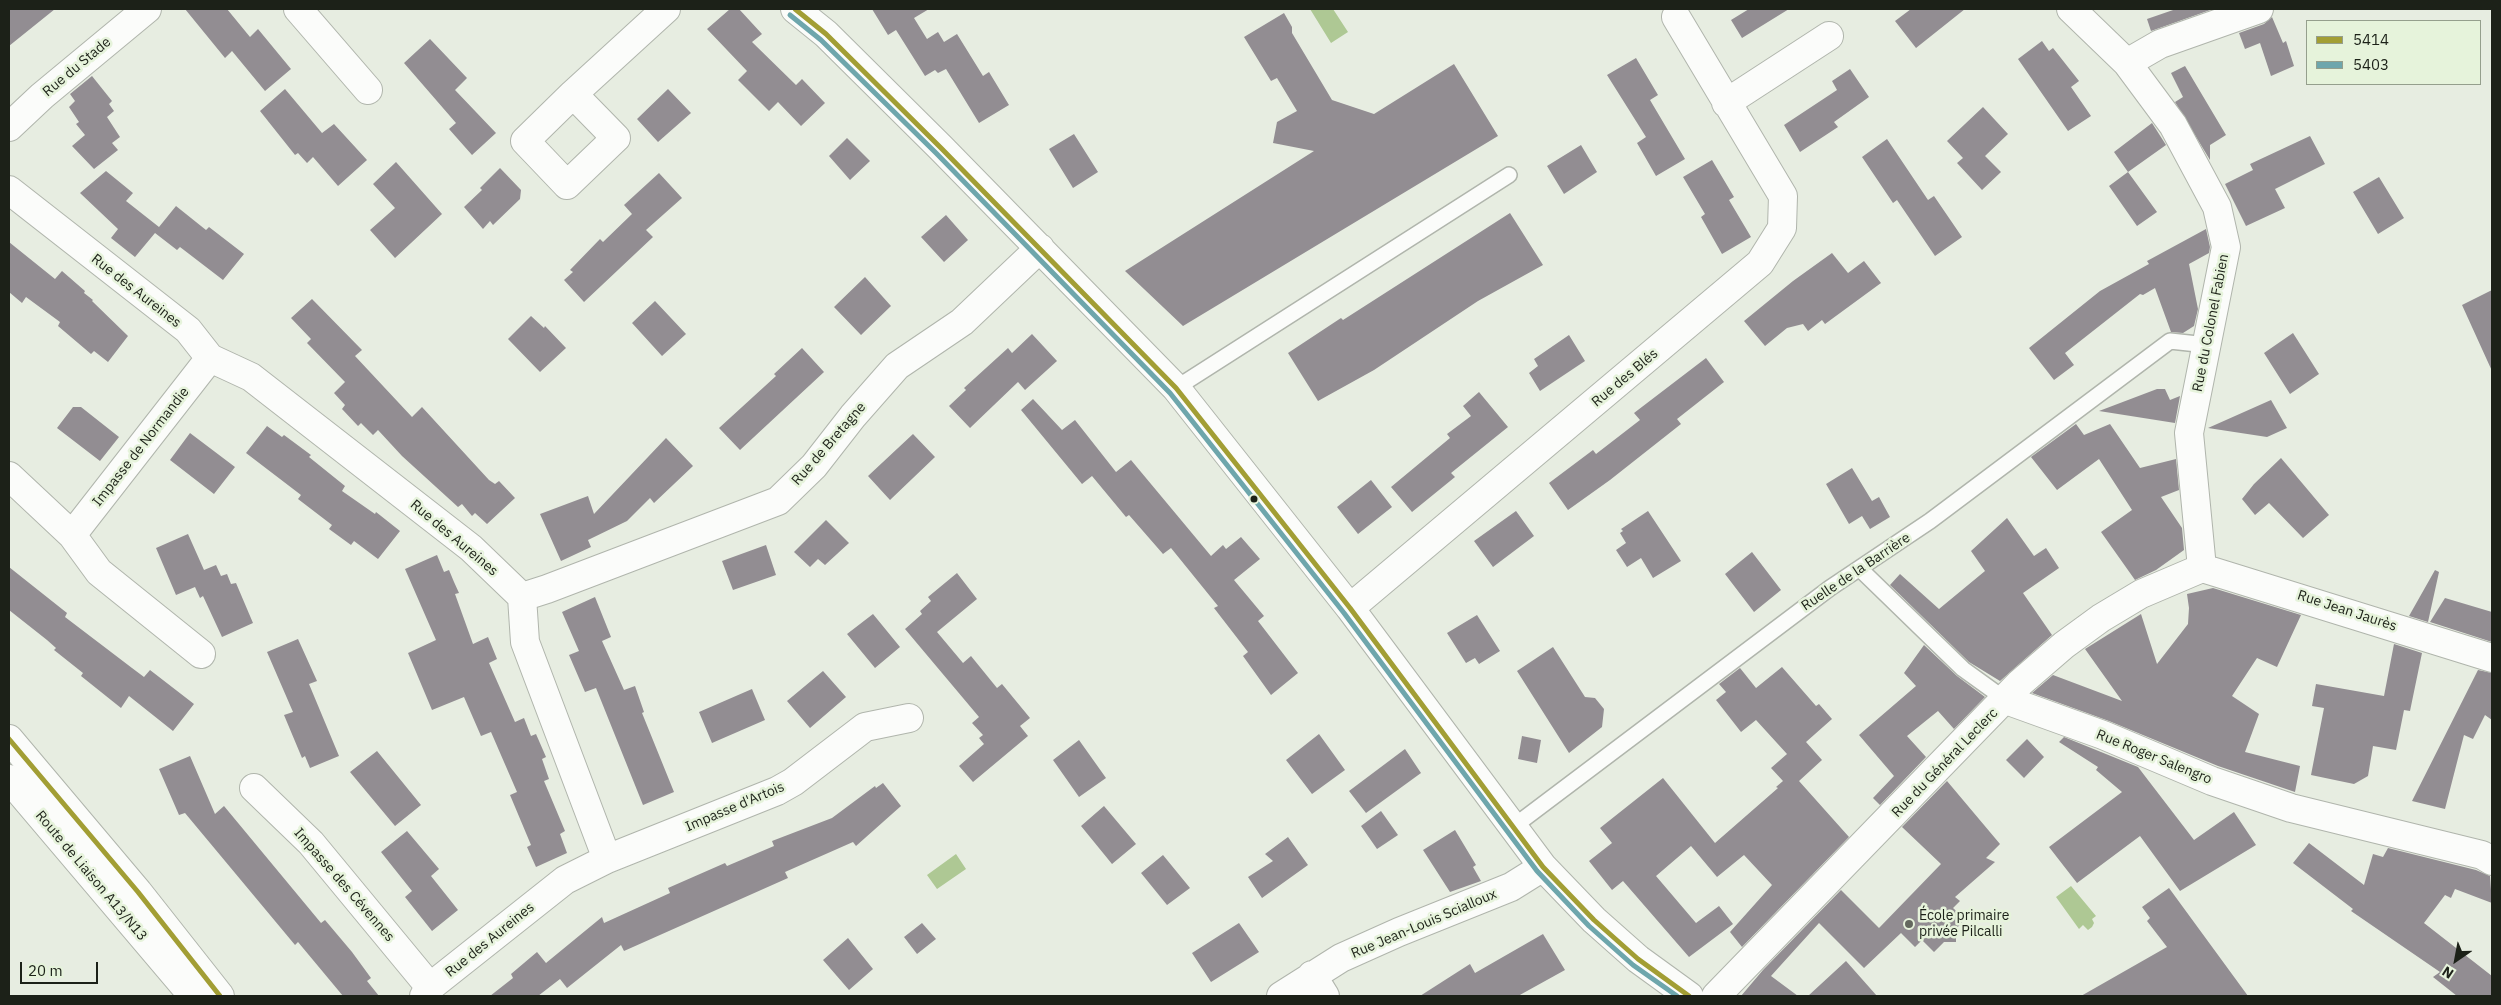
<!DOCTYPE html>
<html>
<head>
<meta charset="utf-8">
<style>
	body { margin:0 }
	#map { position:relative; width:2501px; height:1005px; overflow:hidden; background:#e7ede1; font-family:"IBM Plex Sans",sans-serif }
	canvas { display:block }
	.frame { position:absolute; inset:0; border:10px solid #1c2118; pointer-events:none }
	.legend { position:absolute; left:2306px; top:20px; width:175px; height:65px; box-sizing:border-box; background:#e6f3db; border:1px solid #959f8d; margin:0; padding:6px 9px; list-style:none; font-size:15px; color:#1c2118 }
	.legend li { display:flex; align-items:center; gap:10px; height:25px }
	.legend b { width:25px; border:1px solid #959f8d }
	.north { position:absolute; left:2431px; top:935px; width:50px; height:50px; -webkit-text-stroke:4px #e6f3db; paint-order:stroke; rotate:213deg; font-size:14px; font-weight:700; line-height:20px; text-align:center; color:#1c2118 }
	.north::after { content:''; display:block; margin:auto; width:18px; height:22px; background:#1c2118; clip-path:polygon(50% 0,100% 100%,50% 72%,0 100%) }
	.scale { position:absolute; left:20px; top:962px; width:78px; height:22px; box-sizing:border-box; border:2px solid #1c2118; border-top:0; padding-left:6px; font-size:15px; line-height:18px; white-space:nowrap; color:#1c2118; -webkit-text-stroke:4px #e6f3db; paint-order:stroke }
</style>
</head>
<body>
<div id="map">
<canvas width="2501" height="1005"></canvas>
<div class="frame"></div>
<ul class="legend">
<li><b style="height:6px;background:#a29e34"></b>5414</li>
<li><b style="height:6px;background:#6ea6ac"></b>5403</li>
</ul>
<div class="north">N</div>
<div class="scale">20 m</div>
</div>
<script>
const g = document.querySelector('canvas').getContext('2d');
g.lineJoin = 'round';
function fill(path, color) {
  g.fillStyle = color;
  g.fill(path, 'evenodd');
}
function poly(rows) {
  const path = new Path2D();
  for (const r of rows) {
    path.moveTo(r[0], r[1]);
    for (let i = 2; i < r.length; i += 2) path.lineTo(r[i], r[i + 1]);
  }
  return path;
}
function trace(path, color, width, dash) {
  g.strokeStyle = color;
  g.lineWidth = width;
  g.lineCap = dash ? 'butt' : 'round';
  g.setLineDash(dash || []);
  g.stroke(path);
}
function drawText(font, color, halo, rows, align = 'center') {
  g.font = font + ' "IBM Plex Sans",sans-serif';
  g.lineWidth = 5;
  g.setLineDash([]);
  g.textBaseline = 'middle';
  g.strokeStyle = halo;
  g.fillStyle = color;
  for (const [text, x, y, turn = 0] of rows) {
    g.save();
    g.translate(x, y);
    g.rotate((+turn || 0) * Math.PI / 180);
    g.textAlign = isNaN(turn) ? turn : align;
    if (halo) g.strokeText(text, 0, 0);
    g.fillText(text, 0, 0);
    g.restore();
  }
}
const water = poly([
	[1310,9,1333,9,1348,32,1331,43],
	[956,854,966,869,937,889,927,875],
	[2071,886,2096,916,2092,919,2094,923,2092,927,2088,930,2083,925,2079,929,2056,897]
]);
const building = poly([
	[9,9,55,9,9,46],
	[185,9,227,9,250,37,258,29,291,69,265,91,232,51,225,58],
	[730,9,739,9,762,34,752,42,796,85,802,79,825,103,801,126,778,102,769,111,738,80,747,71,707,29],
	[872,9,929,9,914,18,927,39,938,32,944,42,957,34,983,76,989,72,1009,105,979,123,946,69,938,73,935,70,925,76,896,30,888,35],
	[1749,9,1789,9,1742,38,1731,20],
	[1911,9,1965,9,1916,48,1895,21],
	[2176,9,2213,9,2151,31,2147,19],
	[1284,13,1292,27,1292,33,1332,100,1374,114,1454,64,1498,136,1183,326,1125,271,1314,151,1273,143,1277,122,1297,111,1277,78,1271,81,1244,37],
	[2272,17,2283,43,2286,41,2294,66,2271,76,2260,43,2245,49,2239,33,2264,24],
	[430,39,467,78,455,90,496,133,472,155,449,129,456,123,404,63],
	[2042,41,2049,51,2053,48,2079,81,2071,87,2091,116,2068,131,2018,59],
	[1636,58,1658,95,1650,100,1685,159,1656,176,1637,143,1646,137,1607,75],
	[2185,66,2226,135,2210,145,2210,160,2175,102,2183,97,2171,73],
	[1850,69,1869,97,1834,122,1838,127,1800,152,1784,125,1837,90,1832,81],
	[92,76,112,101,109,104,114,111,107,117,120,137,112,143,118,150,94,169,72,146,85,135,76,124,79,122,69,107,75,101,70,94],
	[285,89,322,133,334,124,367,160,338,186,313,157,307,163,298,153,295,155,260,111],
	[668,89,691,113,658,142,637,119],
	[1983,107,2008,134,1985,156,2001,172,1982,190,1957,163,1963,158,1947,141],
	[2152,123,2166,145,2128,172,2114,152],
	[1074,134,1098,172,1073,188,1049,149],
	[2310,136,2325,164,2275,189,2285,208,2246,226,2225,184,2253,170,2250,164],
	[847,138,870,161,850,180,829,156],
	[1887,139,1928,200,1934,196,1962,237,1935,256,1897,200,1893,203,1862,157],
	[1581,145,1597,172,1564,194,1547,166],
	[1712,160,1734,197,1729,200,1751,237,1722,254,1701,217,1705,214,1683,177],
	[396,162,442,214,395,258,370,230,395,208,373,184],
	[500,168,521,190,520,199,493,225,490,221,483,229,464,207,482,190,480,188],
	[106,171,133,193,126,201,159,227,176,206,206,230,209,227,244,254,223,280,180,247,177,250,155,233,135,257,111,238,118,229,80,193],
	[2128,172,2157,212,2137,226,2109,186],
	[659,173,682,198,646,230,653,237,584,302,564,280,573,272,570,270,600,239,603,242,632,214,624,205],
	[2379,177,2404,218,2378,234,2353,192],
	[1510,213,1543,265,1478,301,1374,370,1318,401,1288,353,1341,318,1343,320],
	[946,215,968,240,944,262,921,237],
	[2206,229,2210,247,2209,253,2189,264,2198,309,2194,326,2183,333,2171,332,2155,288,2143,295,2140,294,2065,353,2074,365,2054,380,2029,348,2100,291,2149,264,2147,261],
	[9,242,55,279,62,271,85,291,84,293,93,300,92,301,128,336,108,362,94,351,91,354,58,326,60,322,26,297,22,303,9,292],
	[1832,253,1848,273,1864,261,1881,283,1825,324,1822,320,1808,331,1803,324,1787,328,1765,346,1744,321,1793,281],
	[865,277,891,306,861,335,834,307],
	[2492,290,2492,371,2462,305],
	[312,299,362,350,355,356,412,417,422,407,489,480,495,484,499,481,515,498,487,524,475,513,472,516,462,504,458,507,402,456,378,430,373,435,361,423,358,426,342,409,345,405,334,393,345,382,307,343,311,339,291,318],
	[655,301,686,334,662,356,632,323],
	[531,316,544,328,545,326,566,348,540,372,508,339],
	[2293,333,2319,374,2290,394,2264,353],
	[1032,334,1057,361,1025,390,1018,382,970,428,949,406,966,390,964,388,1008,348,1012,353],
	[1569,335,1585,361,1540,391,1529,373,1538,366,1534,359],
	[802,348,824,372,740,450,719,428,776,376,774,374],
	[1706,358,1724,382,1677,419,1681,424,1610,480,1568,510,1549,483,1593,450,1596,454,1640,420,1634,413],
	[2157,389,2165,389,2170,400,2180,396,2175,423,2099,411],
	[1479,392,1508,427,1451,473,1455,477,1412,512,1391,487,1450,438,1447,434,1471,416,1463,406],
	[1033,399,1062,430,1075,420,1116,472,1131,460,1211,556,1223,545,1226,549,1241,537,1260,559,1234,580,1264,616,1258,621,1298,673,1271,695,1243,656,1248,652,1214,608,1218,606,1171,548,1163,554,1129,515,1126,517,1092,476,1082,484,1021,410],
	[2271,400,2287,428,2267,437,2208,428],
	[73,407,81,407,119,437,100,461,57,428],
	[2076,424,2084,435,2110,424,2140,468,2176,459,2179,490,2161,497,2182,528,2184,550,2156,570,2135,580,2101,532,2132,510,2099,459,2057,490,2031,457],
	[267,426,282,437,284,435,311,455,309,457,345,486,342,491,375,514,376,512,400,531,378,559,354,541,351,545,329,529,332,525,298,499,301,495,246,453],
	[190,433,235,467,214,494,170,460],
	[913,434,935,457,890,500,868,476],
	[666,438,693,466,654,503,650,498,627,521,588,540,591,547,561,561,540,514,588,496,594,514],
	[2281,458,2329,515,2303,538,2269,503,2255,515,2242,499,2254,484],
	[1852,468,1872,501,1879,497,1890,517,1870,529,1862,516,1849,524,1826,484],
	[1371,480,1392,507,1358,534,1337,507],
	[1516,511,1534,536,1493,567,1474,541],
	[1648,511,1681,561,1653,578,1641,558,1627,567,1616,550,1626,543,1620,533,1623,531,1621,529],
	[2007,518,2034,556,2046,548,2059,568,2023,593,2052,635,2000,681,1969,662,1890,585,1900,574,1939,609,1985,571,1971,551],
	[826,520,849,543,825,565,818,559,810,567,794,552],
	[188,534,204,570,216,565,221,576,227,574,231,584,236,583,253,623,222,637,203,596,200,598,195,587,176,595,156,548],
	[766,545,776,575,733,590,722,561],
	[1752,552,1781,590,1754,612,1725,574],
	[437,555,444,572,449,570,454,582,459,593,455,594,473,644,488,637,497,659,489,663,515,722,524,718,531,736,536,734,546,757,542,759,549,779,544,781,565,831,560,834,567,853,536,867,527,847,531,845,510,795,517,792,491,732,481,736,464,697,432,710,408,653,436,640,405,569],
	[9,567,67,613,65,617,132,668,144,677,150,670,194,704,173,731,129,696,121,708,81,676,83,673,54,650,56,648,47,640,9,610],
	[2435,570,2439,572,2428,622,2409,616],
	[957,573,977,599,937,632,963,663,971,656,997,688,1002,684,1030,718,1020,726,1028,736,973,782,959,766,984,744,979,738,983,735,972,723,979,717,905,629,922,614,920,611,931,601,928,597],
	[2213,588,2301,615,2277,667,2257,658,2232,696,2259,714,2245,752,2300,766,2295,792,2218,766,2109,721,2032,693,2053,675,2122,701,2085,649,2141,614,2157,664,2188,624,2189,608,2187,594],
	[595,597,611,637,602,641,624,690,635,686,644,712,642,713,674,792,643,805,596,688,585,692,569,655,579,651,562,612],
	[2445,598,2492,612,2492,642,2430,622],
	[873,614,900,647,875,668,847,634],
	[1477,615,1500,651,1479,664,1475,658,1466,663,1447,633],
	[298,639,317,681,309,684,339,756,310,768,305,756,302,758,284,715,293,712,267,652],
	[2394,644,2422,653,2410,711,2404,710,2396,750,2373,746,2368,776,2354,784,2311,775,2324,708,2312,706,2316,684,2384,696],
	[1924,645,1957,676,1985,697,1954,729,1938,711,1907,736,1926,757,1880,805,1873,798,1894,776,1859,735,1916,686,1904,673],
	[1553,647,1585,697,1595,698,1604,709,1602,727,1569,753,1517,671],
	[1782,667,1816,706,1819,704,1832,719,1806,742,1822,760,1799,781,1849,837,1742,947,1730,932,1772,885,1744,855,1717,877,1691,846,1656,876,1696,923,1719,906,1733,924,1689,957,1623,881,1612,890,1589,861,1612,843,1600,828,1663,778,1715,843,1778,788,1776,787,1783,781,1771,768,1787,754,1756,720,1741,732,1716,700,1726,692,1719,684,1740,668,1756,688],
	[2478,670,2492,673,2492,720,2485,715,2473,739,2464,735,2445,809,2412,801],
	[823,671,846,697,810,728,787,701],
	[752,689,765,720,712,743,699,712],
	[1319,734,1345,770,1312,794,1286,760],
	[1522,736,1541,740,1537,763,1518,759],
	[2064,737,2138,767,2194,840,2234,812,2256,845,2180,891,2140,836,2077,883,2049,847,2122,792,2096,770,2098,767,2059,742],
	[2027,739,2044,757,2024,778,2006,760],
	[1079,740,1106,778,1079,797,1053,760],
	[1405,749,1421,773,1366,813,1349,791],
	[377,751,421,805,395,826,350,772],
	[190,756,215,814,224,806,321,923,325,920,352,952,371,978,367,981,379,996,343,996,298,942,295,945,185,813,179,815,159,769],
	[1947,781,2000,844,1986,858,1995,862,1955,897,1960,901,1953,908,1965,919,1956,929,1956,942,1944,942,1934,952,1922,940,1915,947,1901,933,1864,968,1819,923,1771,976,1763,970,1841,890,1879,928,1941,864,1902,827],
	[883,783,901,806,856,846,853,842,785,872,788,878,624,951,621,945,567,988,560,979,538,996,490,996,513,978,511,974,537,952,546,963,602,917,604,923,670,893,668,888,725,863,727,866,774,846,772,841,832,818,875,786,876,788],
	[1104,806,1136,844,1112,864,1081,826],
	[1381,811,1398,835,1377,849,1361,826],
	[1455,830,1476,865,1473,867,1481,881,1450,892,1423,850],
	[407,831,439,869,431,876,458,910,432,931,405,897,412,891,381,852],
	[1288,837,1308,865,1262,898,1248,877,1273,861,1265,854],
	[2309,843,2364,885,2373,854,2383,857,2388,848,2476,870,2490,876,2492,903,2455,889,2451,898,2445,895,2424,923,2492,976,2492,996,2457,996,2433,977,2440,972,2351,911,2353,909,2293,863],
	[1163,855,1190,888,1167,905,1141,873],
	[2169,888,2248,996,2081,996,2167,947,2147,921,2150,918,2142,907],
	[922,923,936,939,917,954,904,937],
	[1239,923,1259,952,1211,982,1192,953],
	[1543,934,1565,970,1518,996,1420,996,1470,964,1475,973],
	[848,938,873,969,849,990,823,960],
	[1846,961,1877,996,1808,996],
	[1763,970,1771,976,1798,996,1741,996]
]);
const lane = poly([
	[1176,388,1509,175],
	[1860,569,1963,669,2006,700],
	[1513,827,1830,588,1930,521,2170,341,2207,345]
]);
const street = poly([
	[298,9,368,90],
	[795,9,826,34,941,148,1176,388,1350,608,1543,867,1594,920,1638,959,1689,996],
	[2071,9,2127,63,2173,125,2217,207,2226,247,2189,433,2202,568],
	[2127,63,2160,44,2259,9],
	[573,94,616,138,567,185,525,141,573,94],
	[573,94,666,9],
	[1726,103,1829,36],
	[9,127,42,96,147,9],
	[9,190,188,330,210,358,251,377,471,548,522,597,525,642,607,859,565,880,430,987,424,996],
	[9,476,72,535,99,572,201,654],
	[72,535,210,358],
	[2202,568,2492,658],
	[522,597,547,589,778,501,814,466,853,416,897,366,962,322,1040,248],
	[1350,608,1760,263,1782,228,1783,196,1676,17],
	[2006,700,2103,735,2212,781,2291,808,2482,855,2492,861],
	[254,788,311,843,430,987],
	[607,859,777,791,793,782,865,727,909,718],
	[1312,975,1325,996],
	[1281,996,1341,958,1399,932,1511,887,1543,867],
	[1716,996,2020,683,2064,645,2101,618,2141,594,2202,568]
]);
const secondary = poly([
	[9,739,138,892,220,996]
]);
const primary = poly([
	[9,779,193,996]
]);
const bus1 = poly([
	[795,9,826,34,941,148,1176,388,1350,608,1543,867,1594,920,1638,959,1689,996],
	[9,739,138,892,220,996]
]);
const bus2 = poly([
	[790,15,821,40,936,153,1170,393,1344,613,1537,871,1589,926,1633,965,1677,996]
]);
const markers = [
	[1254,499,4.5,"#1c2118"],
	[1909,924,5,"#63685e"]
];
const streetNames = [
	["Rue du Stade",77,67,-40],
	["Rue des Aureines",136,291,38],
	["Rue du Colonel Fabien",2211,323,-79],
	["Rue des Blés",1625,378,-40],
	["Rue de Bretagne",829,444,-49],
	["Impasse de Normandie",141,447,-52],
	["Rue des Aureines",454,538,40],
	["Ruelle de la Barrière",1856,572,-34],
	["Rue Jean Jaurès",2347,611,18],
	["Rue Roger Salengro",2154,757,22],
	["Rue du Général Leclerc",1945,763,-46],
	["Impasse d'Artois",735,807,-23],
	["Route de Liaison A13/N13",91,876,50],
	["Impasse des Cévennes",344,885,49],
	["Rue Jean-Louis Scialloux",1424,924,-23],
	["Rue des Aureines",490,940,-39]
];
const poiNames = [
	["École primaire",1919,916],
	["privée Pilcalli",1919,932]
];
fill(water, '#aec894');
fill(building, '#928d92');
trace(lane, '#b0b5ac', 18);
trace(street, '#b0b5ac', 30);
trace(secondary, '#b0b5ac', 30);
trace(primary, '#b0b5ac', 30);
trace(lane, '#fbfcfa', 15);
trace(street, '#fbfcfa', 28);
trace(secondary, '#fbfcfa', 28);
trace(primary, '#fbfcfa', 28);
trace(bus1, '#a29e34', 5);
trace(bus2, '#6ea6ac', 5);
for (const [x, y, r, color] of markers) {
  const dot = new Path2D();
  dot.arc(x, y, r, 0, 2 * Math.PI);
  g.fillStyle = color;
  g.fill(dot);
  trace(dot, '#e6f3db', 2);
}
drawText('14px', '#1c2118', '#e6f3db', streetNames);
drawText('14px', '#1c2118', '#e6f3db', poiNames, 'left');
</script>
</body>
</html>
